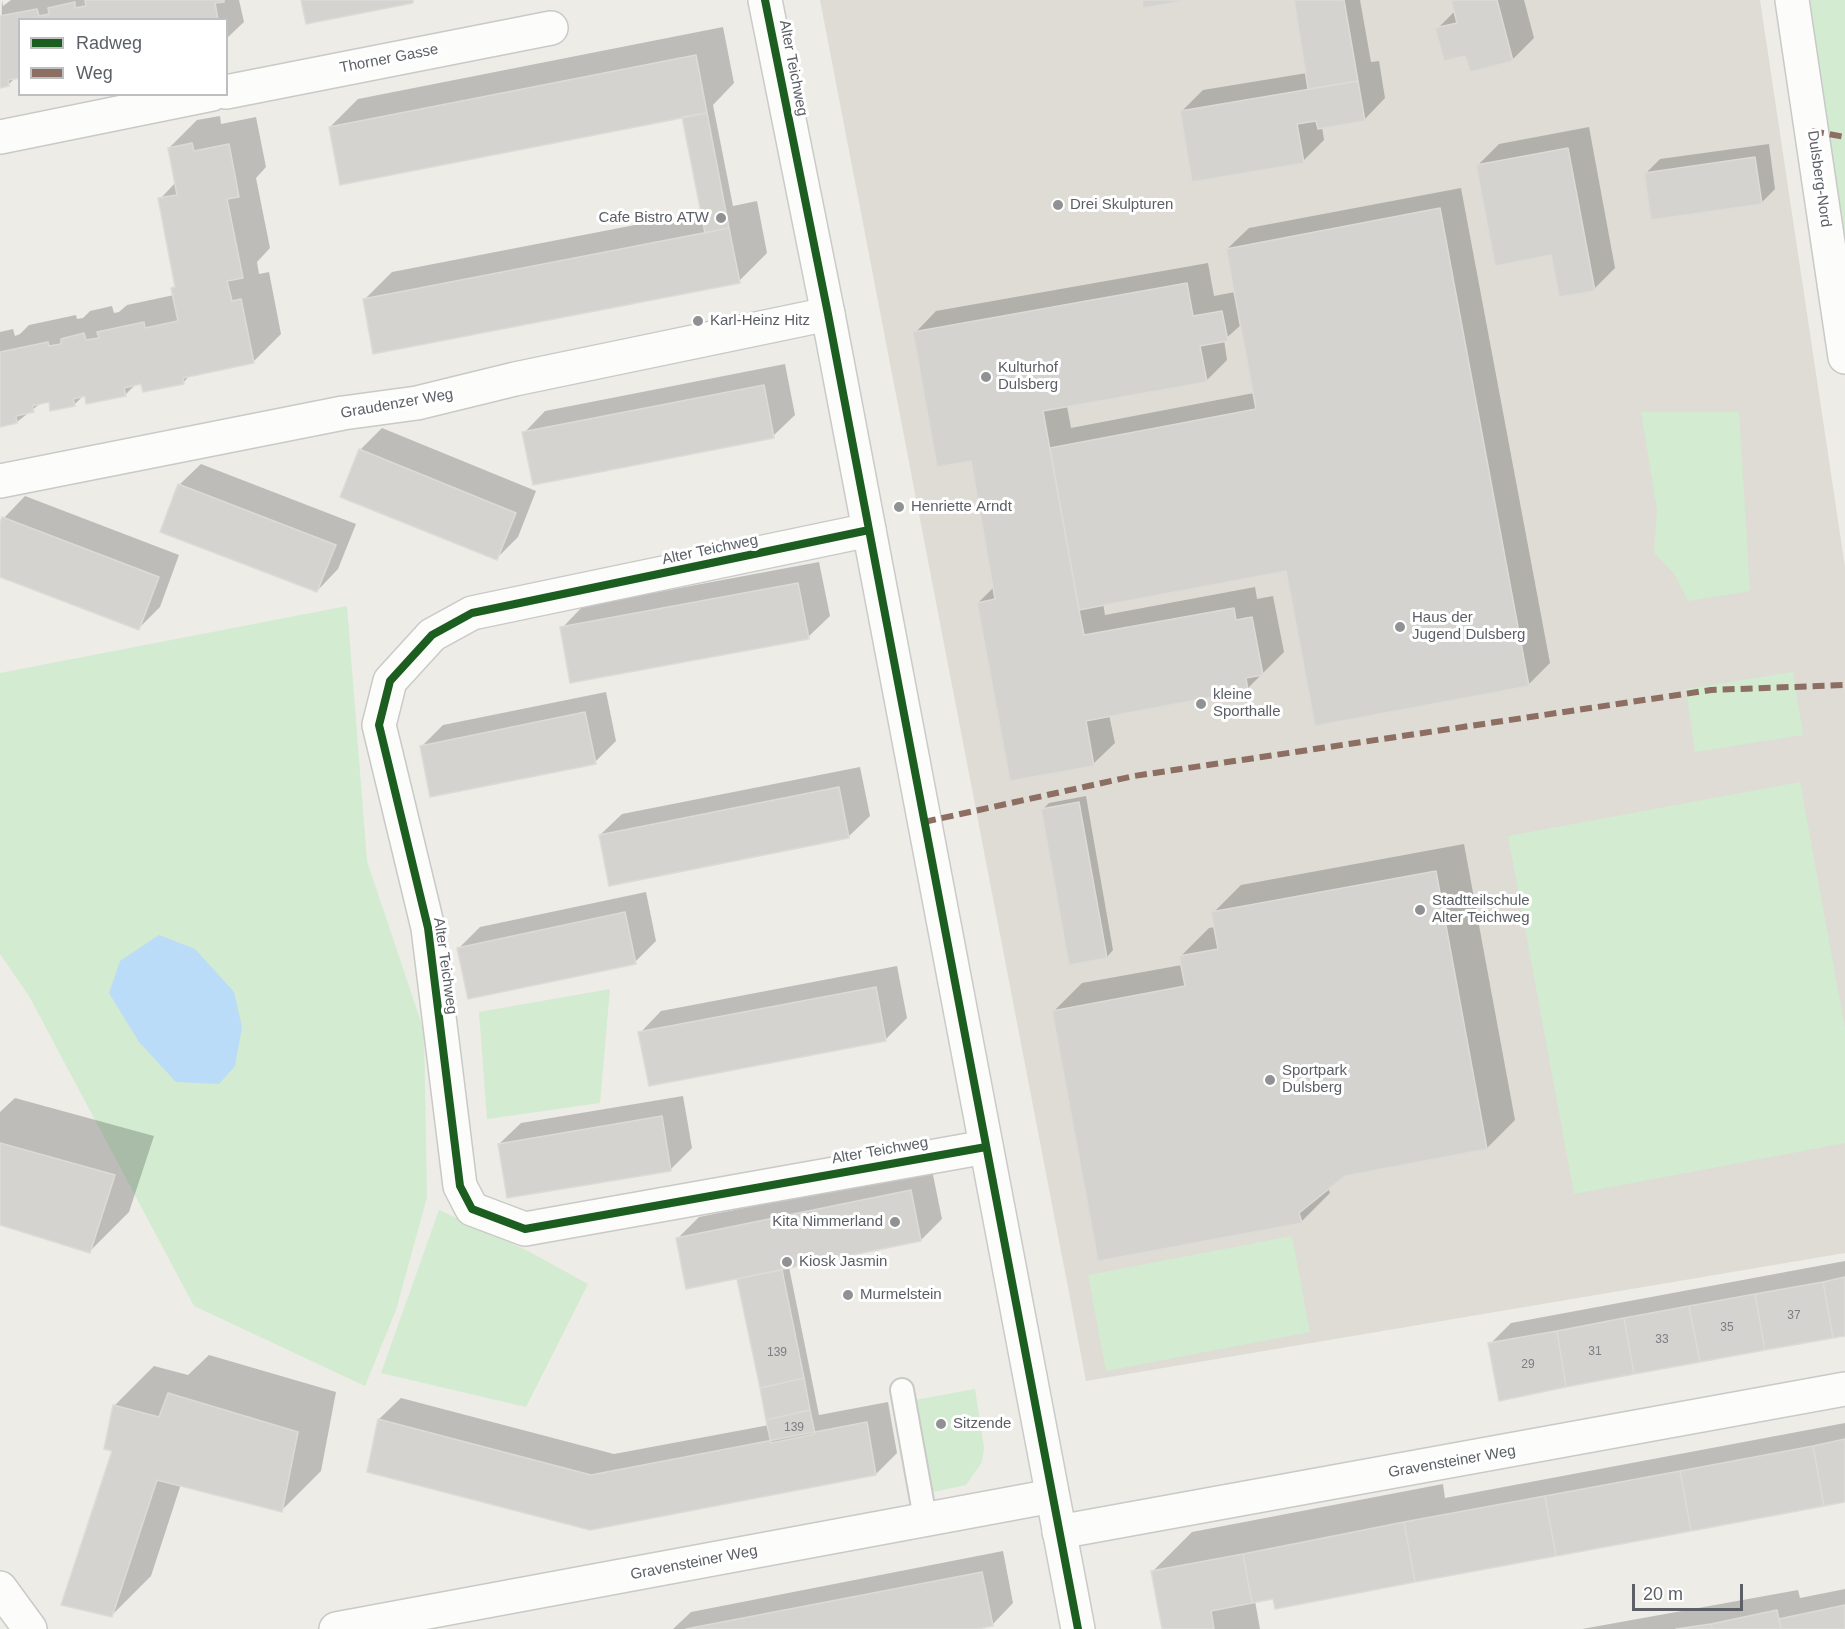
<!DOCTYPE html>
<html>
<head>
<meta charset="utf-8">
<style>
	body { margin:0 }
	#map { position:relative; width:1845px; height:1629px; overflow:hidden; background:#edece7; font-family:Helvetica,sans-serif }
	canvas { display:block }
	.legend { position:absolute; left:18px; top:18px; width:210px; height:78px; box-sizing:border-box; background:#fff; border:2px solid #bebfc2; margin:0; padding:8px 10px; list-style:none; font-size:18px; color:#5c6066 }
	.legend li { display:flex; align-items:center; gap:12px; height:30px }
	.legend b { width:30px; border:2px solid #bebfc2 }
	.scale { position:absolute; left:1632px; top:1584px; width:111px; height:27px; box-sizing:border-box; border:3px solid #5c6066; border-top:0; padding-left:8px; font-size:18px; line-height:21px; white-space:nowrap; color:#5c6066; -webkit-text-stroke:4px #fff; paint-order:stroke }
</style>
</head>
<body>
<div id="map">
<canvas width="1845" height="1629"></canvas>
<ul class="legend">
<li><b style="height:8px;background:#1b5e20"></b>Radweg</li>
<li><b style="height:8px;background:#8d6e63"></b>Weg</li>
</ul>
<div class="scale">20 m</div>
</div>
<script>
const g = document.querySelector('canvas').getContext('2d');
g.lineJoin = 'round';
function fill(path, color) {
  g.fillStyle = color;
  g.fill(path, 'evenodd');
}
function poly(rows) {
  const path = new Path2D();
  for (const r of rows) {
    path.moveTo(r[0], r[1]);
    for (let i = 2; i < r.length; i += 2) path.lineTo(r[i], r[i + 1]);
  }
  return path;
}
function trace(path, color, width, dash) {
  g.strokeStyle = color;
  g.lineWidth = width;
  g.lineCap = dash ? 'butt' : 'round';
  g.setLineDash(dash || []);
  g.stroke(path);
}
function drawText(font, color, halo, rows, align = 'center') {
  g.font = font + ' Helvetica,sans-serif';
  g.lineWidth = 6;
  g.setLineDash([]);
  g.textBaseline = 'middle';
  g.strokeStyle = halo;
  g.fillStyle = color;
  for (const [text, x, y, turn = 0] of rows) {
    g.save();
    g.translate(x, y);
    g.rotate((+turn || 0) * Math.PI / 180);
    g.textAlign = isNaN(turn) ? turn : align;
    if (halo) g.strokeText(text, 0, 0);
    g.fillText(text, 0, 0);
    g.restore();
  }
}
const education = poly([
	[820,0,1760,0,1845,567,1845,1253,1086,1381]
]);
const green = poly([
	[1807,0,1845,0,1845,253],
	[1641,412,1739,412,1750,591,1688,601,1675,575,1654,553,1657,510],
	[347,606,367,861,424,1031,427,1197,396,1310,365,1386,194,1306,29,996,0,954,0,673],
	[1793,672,1803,735,1695,752,1686,689],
	[1800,782,1845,1028,1845,1143,1574,1194,1508,836],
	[610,989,600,1103,487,1119,479,1012],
	[439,1210,528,1251,588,1284,526,1407,381,1373],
	[1292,1236,1310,1332,1106,1371,1088,1275],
	[975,1389,984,1448,982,1462,966,1485,928,1493,915,1400]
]);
const water = poly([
	[159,935,195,949,234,992,242,1027,235,1066,219,1084,176,1082,139,1042,109,993,120,961]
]);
const shadow = poly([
	[2,0,3,6,11,0,239,0,244,22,226,39,226,20,20,20,16,77,8,85,0,87],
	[1295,0,1360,0,1371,62,1379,61,1385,98,1364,120,1322,127,1324,140,1303,161,1182,111,1203,90,1307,73],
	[1452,0,1524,0,1534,38,1512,60,1437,29,1455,11],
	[723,27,734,83,713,105,733,206,757,201,767,253,739,281,364,300,392,272,702,212,683,116,330,127,358,99],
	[220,116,221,124,256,117,266,167,256,178,270,248,257,262,259,274,269,272,281,334,253,362,191,374,183,383,136,384,125,395,84,395,74,405,50,401,41,403,17,422,0,425,0,332,13,329,15,336,20,334,29,325,76,315,77,319,83,318,90,311,112,306,114,313,119,312,127,305,174,295,172,289,176,285,160,199,176,182,169,148,197,120],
	[1589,127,1615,268,1594,289,1552,254,1478,165,1499,144],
	[1769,144,1775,189,1761,203,1646,173,1660,159],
	[1461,188,1550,663,1529,684,1316,724,1287,569,1103,603,1105,615,1255,587,1257,599,1273,596,1284,652,1247,689,1109,715,1115,743,1093,764,978,603,994,587,972,459,915,333,936,311,1208,263,1214,296,1235,292,1227,249,1249,228],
	[1241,325,1254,393,1071,428,1067,406,1206,381,1227,360,1224,340],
	[785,364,795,415,773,436,524,433,545,411],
	[382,428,536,491,518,537,496,559,360,450],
	[201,464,356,524,338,569,317,591,179,485],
	[25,496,179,555,160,607,139,628,0,575,0,527,4,518],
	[819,562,830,616,808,637,562,628,583,606],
	[606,692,616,741,595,762,422,746,443,725],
	[860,767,870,816,848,837,600,835,622,814],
	[1086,796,1113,950,1107,957,1042,810,1049,803],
	[1464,844,1515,1120,1487,1148,1344,1175,1328,1188,1330,1193,1302,1221,1100,1259,1054,1011,1082,983,1182,965,1181,956,1209,928,1215,927,1213,913,1241,885],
	[646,892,656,941,635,962,459,948,480,927],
	[897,966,907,1018,886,1039,640,1033,661,1011],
	[683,1096,692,1148,671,1169,508,1197,499,1144,521,1123],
	[15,1098,154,1136,129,1212,90,1251,0,1223,0,1112],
	[932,1170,942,1219,921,1240,789,1267,819,1415,888,1402,897,1453,876,1474,590,1529,379,1419,401,1398,614,1454,769,1425,739,1279,742,1276,678,1238,699,1217],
	[1845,1261,1845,1335,1500,1399,1490,1344,1511,1323],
	[209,1355,336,1392,321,1471,281,1511,181,1484,151,1576,111,1616,114,1406,154,1366,188,1375],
	[1845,1423,1845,1500,1255,1601,1260,1629,1164,1629,1153,1571,1192,1532,1443,1484,1445,1498],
	[1003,1551,1013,1603,992,1625,970,1629,673,1629,691,1612],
	[1845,1589,1845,1629,1582,1629,1798,1590,1800,1598]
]);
const building = poly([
	[85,0,224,0,224,2,215,3,218,20,20,20,20,78,8,80,9,86,0,88,0,16,37,9,39,16,49,14,48,8,75,2,75,8,86,6,85,0],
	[301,0,413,0,413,3,306,24,301,0],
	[1142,0,1189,0,1143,8,1142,0],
	[1294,0,1344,0,1358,81,1308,89,1294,0],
	[1451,0,1497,0,1513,61,1470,72,1465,56,1444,61,1435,28,1457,23,1451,0],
	[696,55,707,113,340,185,329,127,696,55],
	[1358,81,1365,121,1318,129,1316,121,1297,124,1304,163,1192,182,1180,111,1358,81],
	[707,113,729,228,705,233,682,117,707,113],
	[192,143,194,151,229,144,239,197,227,199,243,278,227,281,232,301,241,299,254,363,183,378,184,384,143,392,141,384,124,388,126,396,86,404,85,396,73,399,75,406,50,411,49,402,32,406,34,412,16,416,17,423,0,427,0,352,48,342,49,346,61,344,61,339,84,333,86,340,99,338,97,332,144,322,145,328,178,321,171,288,175,287,158,198,177,195,168,148,192,143],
	[1568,148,1595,291,1559,297,1551,255,1495,266,1476,165,1568,148],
	[1755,157,1762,204,1651,220,1644,173,1755,157],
	[1440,208,1529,686,1315,726,1286,571,1079,610,1050,448,1256,409,1226,249,1440,208],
	[729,228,740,283,373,354,363,299,729,228],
	[1187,283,1193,316,1222,311,1228,341,1200,346,1207,382,1043,411,1079,610,1084,635,1234,608,1236,620,1252,617,1263,675,1246,678,1248,690,1086,721,1094,766,1010,781,977,603,995,599,971,461,937,467,913,332,1187,283],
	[764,385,774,438,533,485,522,432,764,385],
	[359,449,516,513,497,560,340,497,359,449],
	[178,484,336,545,317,592,160,532,178,484],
	[2,517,159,577,139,630,0,577,0,523,2,517],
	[798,583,809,639,570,683,560,627,798,583],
	[585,712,596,764,430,797,420,746,585,712],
	[839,787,849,838,609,886,599,835,839,787],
	[1079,802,1107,958,1069,965,1041,809,1079,802],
	[1436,871,1487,1149,1345,1176,1299,1213,1302,1223,1098,1261,1052,1011,1185,986,1179,956,1218,949,1211,912,1436,871],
	[625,912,636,964,468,999,457,948,625,912],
	[876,987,886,1041,649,1086,638,1032,876,987],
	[662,1116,671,1171,507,1198,498,1144,662,1116],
	[0,1143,115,1175,90,1253,0,1225,0,1143],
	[911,1190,921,1241,686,1289,676,1238,911,1190],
	[782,1270,804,1378,760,1388,737,1279,782,1270],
	[1845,1277,1845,1336,1833,1338,1823,1282,1845,1277],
	[1823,1282,1833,1338,1765,1350,1755,1294,1823,1282],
	[1755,1294,1765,1350,1700,1362,1689,1306,1755,1294],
	[1689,1306,1700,1362,1634,1374,1624,1318,1689,1306],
	[1624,1318,1634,1374,1566,1387,1557,1331,1624,1318],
	[1557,1331,1566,1387,1499,1401,1488,1343,1557,1331],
	[804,1378,810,1410,766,1420,760,1388,804,1378],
	[168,1393,298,1432,282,1512,157,1480,112,1617,61,1605,112,1451,104,1449,113,1405,159,1417,168,1393],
	[810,1410,815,1434,771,1443,766,1420,810,1410],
	[378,1419,591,1475,867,1422,876,1475,590,1530,367,1472,378,1419],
	[1845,1439,1845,1502,1824,1506,1813,1446,1845,1439],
	[1813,1446,1824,1506,1691,1531,1680,1471,1813,1446],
	[1680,1471,1691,1531,1556,1556,1545,1496,1680,1471],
	[1545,1496,1556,1556,1415,1582,1404,1522,1545,1496],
	[1404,1522,1415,1582,1275,1609,1273,1599,1252,1603,1243,1554,1404,1522],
	[1243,1554,1252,1603,1211,1611,1214,1629,1162,1629,1151,1571,1243,1554],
	[982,1572,993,1626,978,1629,686,1629,982,1572],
	[1845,1605,1845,1629,1781,1629,1779,1619,1845,1605],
	[1777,1610,1781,1629,1712,1629,1711,1624,1777,1610],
	[1711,1624,1712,1629,1676,1629,1711,1624]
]);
const lane = poly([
	[902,1390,925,1518]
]);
const street = poly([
	[1792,0,1845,357],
	[226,92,551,28],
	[0,137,212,94],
	[0,481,343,413,417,403,515,379,828,314],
	[869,530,472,613,432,635,390,681,379,725,428,928,460,1186,472,1209,525,1229,986,1147],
	[1059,1532,1845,1389],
	[0,1588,30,1629],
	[336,1629,1052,1496]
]);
const secondary = poly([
	[765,0,828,314,1078,1629]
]);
const quiet = poly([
	[1812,131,1845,137],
	[924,822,1134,776,1671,696,1711,690,1845,685]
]);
const cycleway = poly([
	[765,0,828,314,1078,1629],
	[869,530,472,613,432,635,390,681,379,725,428,928,460,1186,472,1209,525,1229,986,1147]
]);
const markers = [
	[1058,205,6,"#8f9193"],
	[721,218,6,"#8f9193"],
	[698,321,6,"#8f9193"],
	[986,377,6,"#8f9193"],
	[899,507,6,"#8f9193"],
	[1400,627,6,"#8f9193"],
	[1201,704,6,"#8f9193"],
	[1420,910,6,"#8f9193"],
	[1270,1080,6,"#8f9193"],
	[895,1222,6,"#8f9193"],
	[787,1262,6,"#8f9193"],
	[848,1295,6,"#8f9193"],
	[941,1424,6,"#8f9193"]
];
const numberNames = [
	["37",1794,1316],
	["35",1727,1328],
	["33",1662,1340],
	["31",1595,1352],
	["139",777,1353],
	["29",1528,1365],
	["139",794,1428]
];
const streetNames = [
	["Thorner Gasse",389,59,-11],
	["Alter Teichweg",793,68,79],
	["Dulsberg-Nord",1819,179,82],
	["Graudenzer Weg",397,404,-10],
	["Alter Teichweg",710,550,-12],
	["Alter Teichweg",445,966,82],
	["Alter Teichweg",880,1151,-10],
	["Gravensteiner Weg",1452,1462,-10],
	["Gravensteiner Weg",694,1563,-11]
];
const poiNames = [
	["Drei Skulpturen",1070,205],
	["Cafe Bistro ATW",709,218,"right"],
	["Karl-Heinz Hitz",710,321],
	["Kulturhof",998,368],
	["Dulsberg",998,385],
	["Henriette Arndt",911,507],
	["Haus der",1412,618],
	["Jugend Dulsberg",1412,635],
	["kleine",1213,695],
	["Sporthalle",1213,712],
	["Stadtteilschule",1432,901],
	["Alter Teichweg",1432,918],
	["Sportpark",1282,1071],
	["Dulsberg",1282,1088],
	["Kita Nimmerland",883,1222,"right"],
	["Kiosk Jasmin",799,1262],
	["Murmelstein",860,1295],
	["Sitzende",953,1424]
];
fill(education, '#dedcd5');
fill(green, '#d3ebd1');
fill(water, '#bbdcf8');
fill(shadow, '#0003');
fill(building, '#d4d3d0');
trace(building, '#dcdbd6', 1.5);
trace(lane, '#c9c9c8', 26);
trace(street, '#c9c9c8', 36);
trace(secondary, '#c9cac9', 36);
trace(lane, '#fcfcfb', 22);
trace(street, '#fcfcfb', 33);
trace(secondary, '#fcfcfb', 33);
trace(quiet, '#8d6e63', 6, [12, 6]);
trace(cycleway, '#1b5e20', 8);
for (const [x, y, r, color] of markers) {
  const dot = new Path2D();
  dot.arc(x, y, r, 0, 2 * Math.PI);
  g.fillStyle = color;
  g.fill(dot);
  trace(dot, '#fff', 2);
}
drawText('12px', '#7b7e82', null, numberNames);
drawText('15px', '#5c6066', '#fff', streetNames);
drawText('15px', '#5c6066', '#fff', poiNames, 'left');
</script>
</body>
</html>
